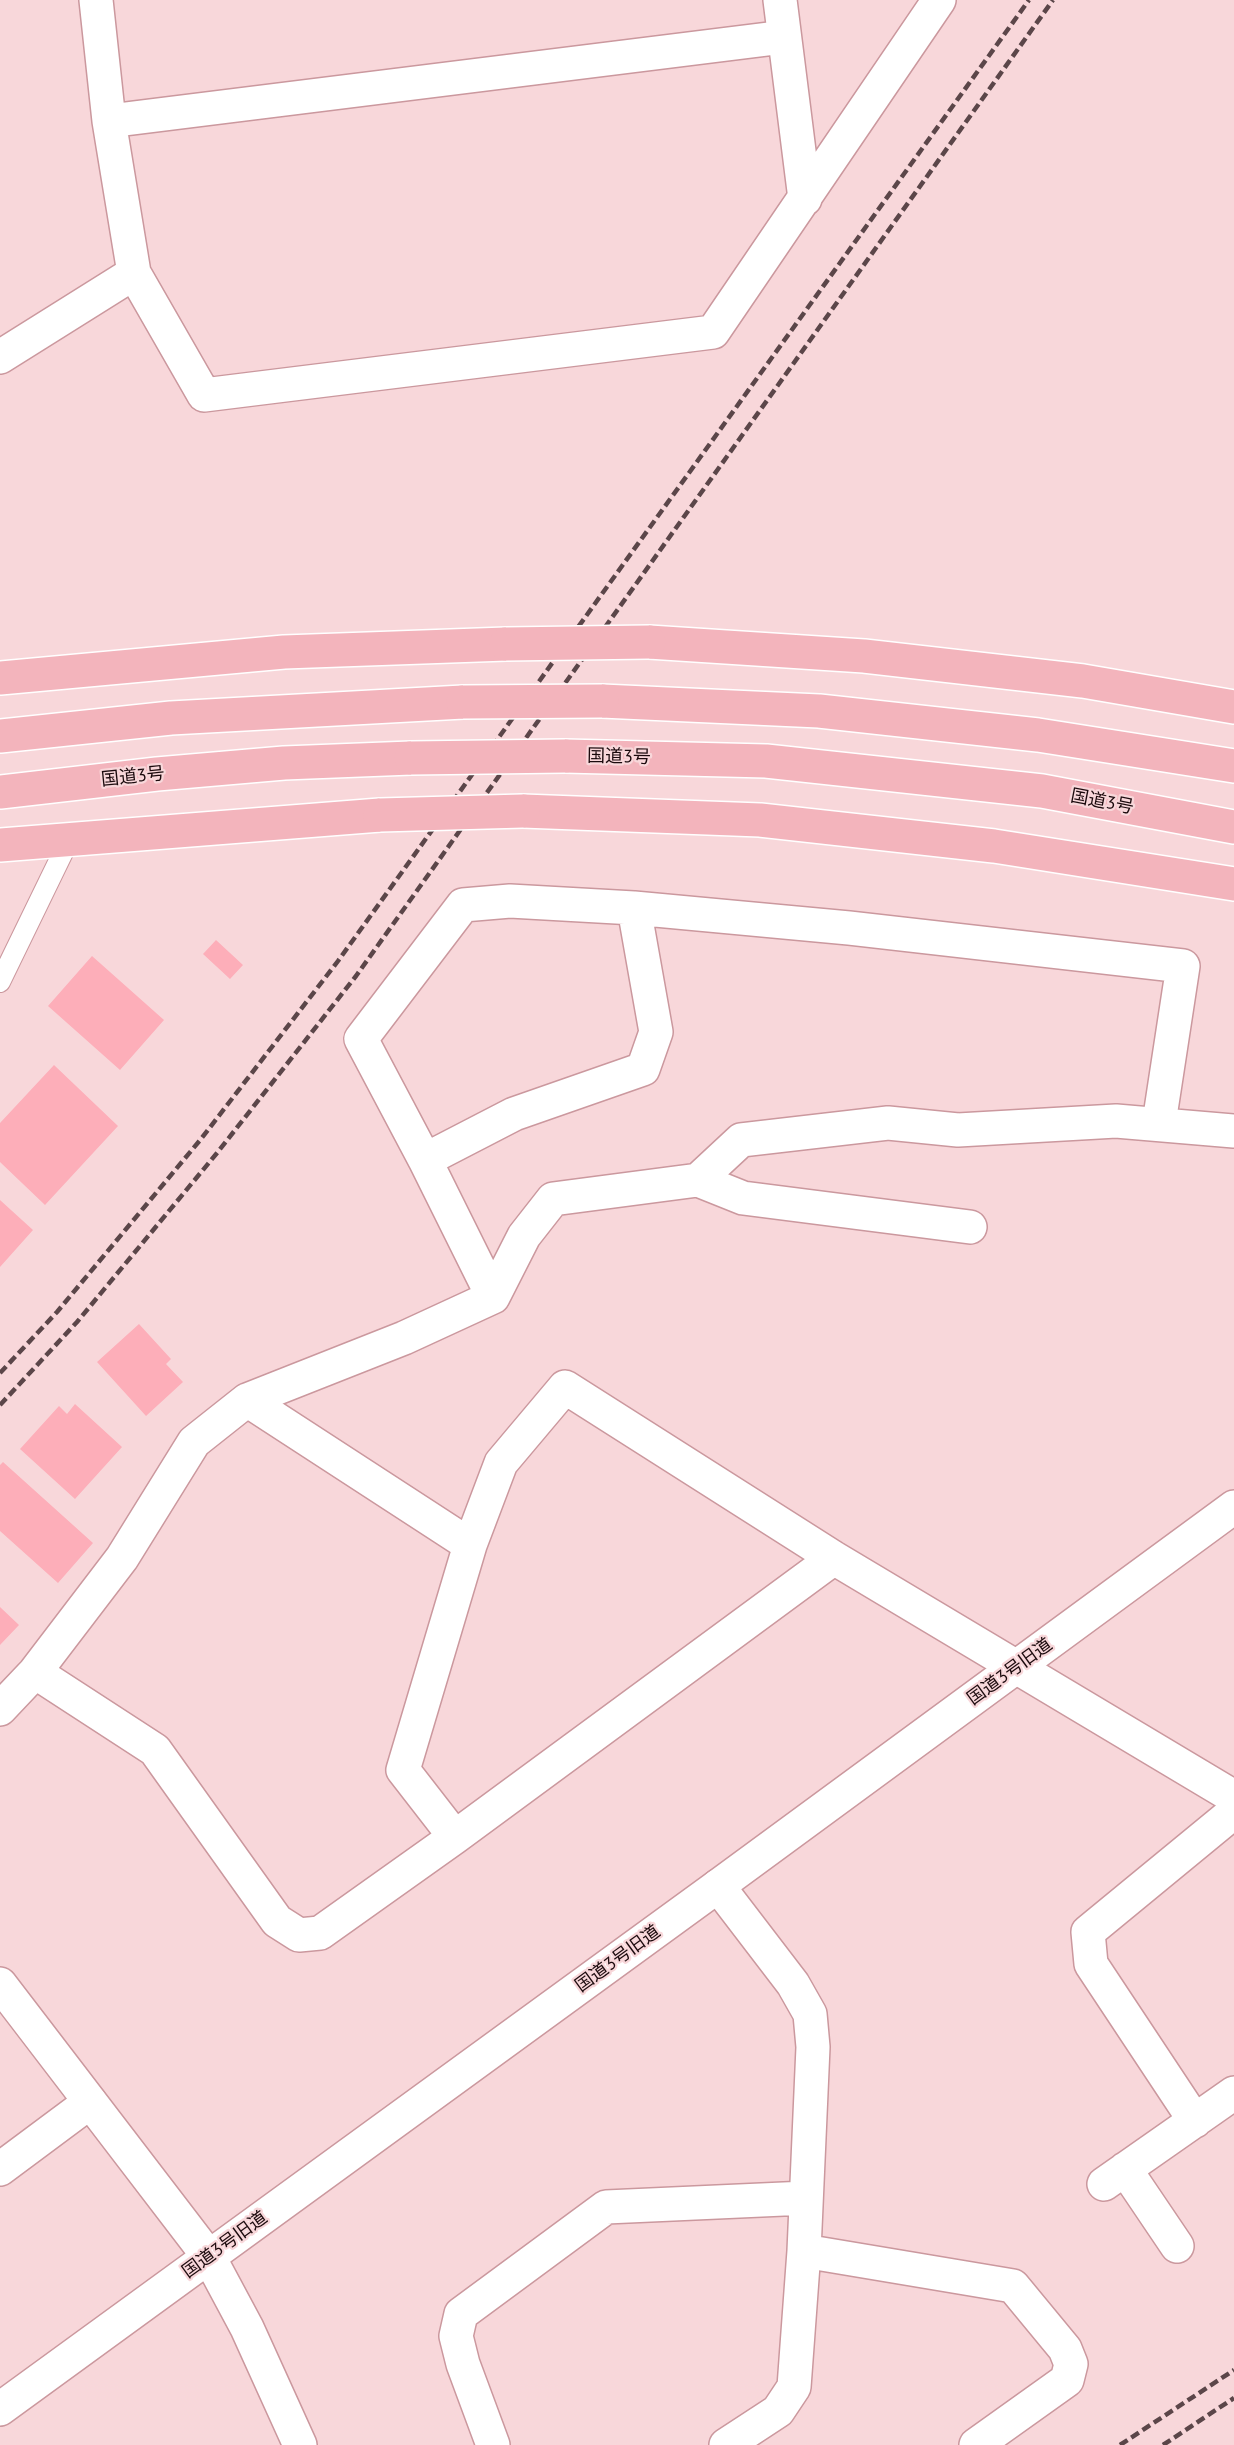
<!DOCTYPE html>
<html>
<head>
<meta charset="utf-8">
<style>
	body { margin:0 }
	canvas { display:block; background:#f8d7da }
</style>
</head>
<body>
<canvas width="1234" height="2445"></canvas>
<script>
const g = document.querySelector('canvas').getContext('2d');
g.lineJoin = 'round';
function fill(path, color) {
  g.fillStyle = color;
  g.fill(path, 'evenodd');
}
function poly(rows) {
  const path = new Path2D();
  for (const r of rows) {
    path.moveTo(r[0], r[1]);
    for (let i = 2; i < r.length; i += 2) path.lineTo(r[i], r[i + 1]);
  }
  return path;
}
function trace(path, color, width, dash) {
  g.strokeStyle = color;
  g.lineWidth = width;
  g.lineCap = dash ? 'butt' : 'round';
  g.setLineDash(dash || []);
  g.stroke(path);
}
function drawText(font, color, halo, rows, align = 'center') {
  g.font = font + ' "PT Sans","Noto Sans JP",sans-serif';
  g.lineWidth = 4.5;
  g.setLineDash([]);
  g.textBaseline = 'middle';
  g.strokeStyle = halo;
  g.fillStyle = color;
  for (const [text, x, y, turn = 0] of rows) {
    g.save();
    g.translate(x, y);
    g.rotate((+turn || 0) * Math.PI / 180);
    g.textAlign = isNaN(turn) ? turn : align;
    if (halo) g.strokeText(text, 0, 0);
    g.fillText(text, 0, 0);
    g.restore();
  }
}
const building = poly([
	[216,940,243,965,230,979,203,954],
	[92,956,164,1020,120,1070,48,1006],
	[54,1065,118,1126,45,1205,0,1162,0,1123],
	[0,1200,33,1230,0,1267],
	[139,1324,171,1359,166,1364,183,1382,146,1416,97,1362],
	[75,1404,122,1447,75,1499,20,1449,59,1406,67,1414],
	[3,1462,93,1543,58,1583,0,1531,0,1465],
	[0,1607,19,1625,0,1645]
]);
const lane = poly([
	[0,982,70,838]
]);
const street = poly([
	[96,0,109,121,134,273,204,395,713,332,939,0],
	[780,0,805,199],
	[109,121,784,37],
	[0,357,134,273],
	[425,1160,514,1114,643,1069,656,1032,634,908],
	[698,1180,743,1198,970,1227],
	[493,1297,425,1160,361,1039,463,905,510,901,634,908,849,928,1183,966,1159,1123],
	[247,1400,470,1545],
	[35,1672,155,1750,277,1921,299,1935,320,1933,455,1837,834,1558],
	[0,1709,35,1672,122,1558,194,1442,247,1400,404,1338,493,1297,524,1236,553,1199,698,1180,741,1140,888,1123,958,1130,1116,1121,1234,1131],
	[455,1837,403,1770,470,1545,501,1463,565,1387,834,1558,1234,1797],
	[718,1886,793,1984,810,2014,813,2047,804,2251,794,2387,778,2411,726,2445],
	[1195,2121,1091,1964,1088,1932,1234,1812],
	[0,2169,90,2102],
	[1125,2169,1177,2246],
	[1104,2184,1234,2093],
	[804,2251,1013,2286,1065,2349,1071,2364,1067,2380,976,2445],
	[493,2445,463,2364,456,2336,461,2314,606,2207,806,2198]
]);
const secondary = poly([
	[0,1984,209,2257,247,2328,300,2445],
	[0,2409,718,1886,1234,1507]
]);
const highway = poly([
	[649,642,864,656,1083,681,1234,707],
	[0,678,284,652,506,644],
	[602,701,819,711,1038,735,1234,766],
	[0,736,171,718,463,702],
	[565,756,766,761,1042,791,1234,827],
	[0,792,157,774,284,763,411,758],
	[523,811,760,820,994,846,1234,884],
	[0,845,380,815]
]);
const rail = poly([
	[0,1373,57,1312,201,1139,338,961,1029,0],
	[0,1405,77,1322,217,1153,356,976,1053,0],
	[1120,2445,1234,2370],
	[1163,2445,1234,2398]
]);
const highwayBridge = poly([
	[506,644,649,642],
	[463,702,602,701],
	[411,758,565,756],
	[380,815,523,811]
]);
const streetNames = [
	["国道3号",619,757,1],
	["国道3号",133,777,-6],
	["国道3号",1102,802,11],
	["国道3号旧道",1010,1672,-36],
	["国道3号旧道",618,1959,-36],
	["国道3号旧道",225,2245,-36]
];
fill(building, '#fdaeb9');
trace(lane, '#cb989e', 22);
trace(street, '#cb989e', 36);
trace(secondary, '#cb989e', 36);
trace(highway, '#fff', 36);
trace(lane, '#fff', 20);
trace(street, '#fff', 33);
trace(secondary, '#fff', 33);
trace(highway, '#f3b4bc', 33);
trace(rail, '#5b4649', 4.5, [9, 4.5]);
trace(highwayBridge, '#fff', 36, []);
trace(highwayBridge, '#f3b4bc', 33);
drawText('18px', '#1b0a0d', '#f8d7da', streetNames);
</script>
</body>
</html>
